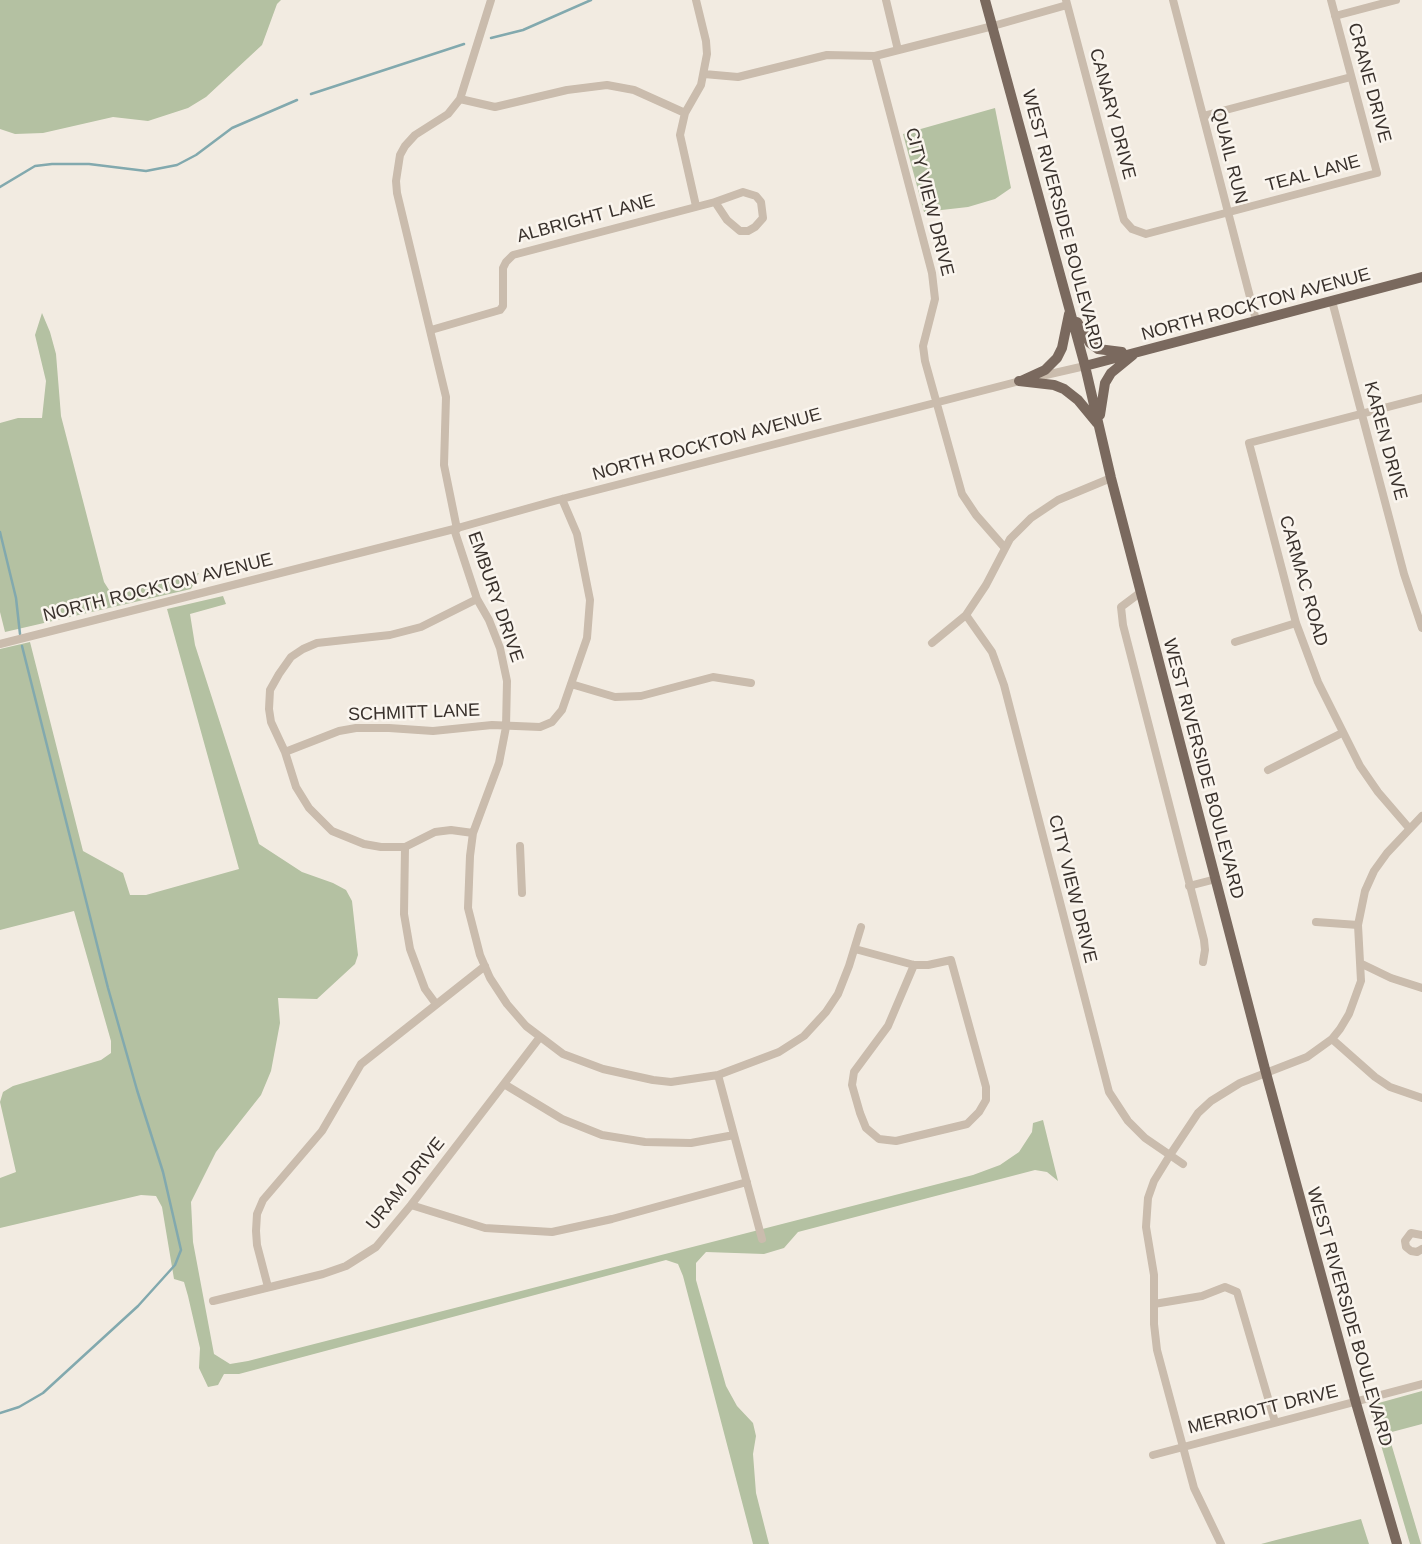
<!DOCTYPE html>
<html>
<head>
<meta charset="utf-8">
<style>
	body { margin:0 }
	canvas { display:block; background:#f2ebe1 }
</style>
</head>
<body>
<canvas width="1422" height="1544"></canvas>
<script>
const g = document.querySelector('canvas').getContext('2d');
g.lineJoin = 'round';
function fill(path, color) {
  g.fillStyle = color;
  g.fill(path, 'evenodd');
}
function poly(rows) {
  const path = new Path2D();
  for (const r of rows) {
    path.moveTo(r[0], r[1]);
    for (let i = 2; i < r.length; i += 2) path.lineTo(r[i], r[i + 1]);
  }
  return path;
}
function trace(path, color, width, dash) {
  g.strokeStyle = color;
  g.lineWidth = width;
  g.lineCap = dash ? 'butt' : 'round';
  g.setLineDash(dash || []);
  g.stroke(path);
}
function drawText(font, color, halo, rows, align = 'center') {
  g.font = font + ' Arial,sans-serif';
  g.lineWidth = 5;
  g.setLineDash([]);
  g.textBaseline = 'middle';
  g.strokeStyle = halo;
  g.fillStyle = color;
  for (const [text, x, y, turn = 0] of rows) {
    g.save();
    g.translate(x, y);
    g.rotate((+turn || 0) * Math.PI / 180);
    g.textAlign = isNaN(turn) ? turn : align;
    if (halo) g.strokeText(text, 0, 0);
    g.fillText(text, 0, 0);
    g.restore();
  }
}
const green = poly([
	[0,0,281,0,277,4,262,45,206,97,188,108,148,121,113,117,43,133,15,134,0,129],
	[995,108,1011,188,995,199,968,207,924,212,903,134],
	[42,313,50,332,56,354,61,416,104,582,111,593,126,593,139,586,199,573,191,589,5,632,0,612,0,423,18,418,42,418,46,381,35,335],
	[223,596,226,604,190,614,195,645,259,844,302,872,333,883,346,890,352,901,358,955,355,964,317,999,278,998,280,1023,271,1071,261,1095,216,1152,191,1202,193,1242,214,1354,230,1364,248,1361,973,1175,1000,1165,1019,1152,1032,1132,1033,1123,1043,1120,1058,1181,1047,1172,1035,1170,798,1232,784,1248,764,1254,706,1252,696,1263,696,1280,726,1386,737,1406,753,1423,756,1436,753,1454,756,1493,769,1544,753,1544,683,1276,678,1264,666,1260,239,1374,224,1374,218,1385,208,1387,199,1368,200,1348,188,1296,184,1282,174,1279,162,1207,156,1196,141,1195,0,1228,0,1178,16,1172,0,1102,3,1092,13,1086,101,1060,111,1053,111,1041,74,911,0,930,0,649,30,642,83,851,123,873,130,895,146,895,239,869,167,609],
	[1422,1391,1422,1424,1388,1433,1421,1544,1410,1544,1371,1411,1372,1406,1375,1404],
	[1361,1519,1369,1544,1261,1544,1280,1539]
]);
const stream = poly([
	[491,38,523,30,591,0],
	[311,94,464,44],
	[0,187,35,166,52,164,89,164,146,171,177,165,196,155,232,128,297,100],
	[0,532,16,598,20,634],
	[0,1413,19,1407,43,1393,138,1306,175,1265,181,1250,163,1172,137,1090,108,988,22,646]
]);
const minor = poly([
	[696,0,706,41,707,54,701,85,685,113,680,135,696,206],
	[886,0,898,50],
	[1066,0,1124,220,1132,229,1146,234,1377,173,1331,0],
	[1173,0,1256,320],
	[1335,16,1396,0],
	[875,56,932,273,935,299,923,346,925,361,962,494,976,515,1004,547],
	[704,74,738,77,827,55,875,56,993,26,1067,5],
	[460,99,495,107,567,90,607,85,634,90,685,113],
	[1203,116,1351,77],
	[1332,301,1404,574,1422,628],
	[431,330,500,310,503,306,503,268,506,262,513,255,715,202,743,192,756,196,761,202,763,218,755,227,748,231,740,231,727,220,715,202],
	[1037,377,1085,366],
	[454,529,477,599,489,620,500,648,507,681,506,727,499,763,473,833,470,856,468,908,480,955,490,978,507,1004,526,1026,563,1054,603,1069,653,1080,671,1082,718,1075,779,1052,804,1036,826,1012,838,994,849,966,861,927],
	[457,529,444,465,446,397,397,193,396,181,400,155,405,146,415,135,448,114,460,99,491,0],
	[1141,592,1121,607,1123,625,1204,940,1205,950,1203,962],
	[966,615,992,652,1004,685,1109,1092,1128,1121,1145,1138,1183,1164],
	[1235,642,1296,623],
	[932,643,966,615,986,585,1010,539,1031,518,1058,500,1111,478],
	[0,644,454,529,554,501,1024,380],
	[571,684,615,697,641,696,713,677,751,683],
	[285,752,339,731,356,728,389,728,433,731,492,725,540,727,552,722,562,710,587,638,590,600,577,534,562,499],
	[1268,770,1342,733],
	[1409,828,1378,792,1360,766,1318,682,1296,623,1249,443,1422,398],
	[473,833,451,830,435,832,405,847,381,847,364,844,332,831,309,808,296,787,285,752,271,722,269,709,270,690,279,674,291,657,303,649,317,643,390,635,421,627,477,599],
	[520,846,522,893],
	[405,847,404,914,410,949,425,989,436,1004],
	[1189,886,1216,879],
	[1316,922,1358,925],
	[855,949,914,965,928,965,951,960,986,1087,986,1100,979,1112,967,1124,896,1141,879,1139,866,1128,860,1113,852,1085,854,1072,888,1026,914,965],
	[1362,964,1391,978,1422,988],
	[1332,1039,1375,1077,1390,1087,1422,1098],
	[718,1075,762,1239],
	[504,1084,562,1119,602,1135,645,1142,691,1143,734,1135],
	[411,1205,485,1228,552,1232,612,1219,747,1182],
	[1422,1235,1411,1233,1405,1241,1406,1247,1411,1251,1417,1252,1422,1249],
	[268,1287,257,1245,256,1231,257,1214,263,1200,322,1131,361,1064,485,966],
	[213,1301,323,1274,346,1266,376,1247,411,1205,540,1037],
	[1154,1304,1202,1296,1225,1287,1237,1292,1275,1422],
	[1153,1455,1422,1384],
	[1221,1544,1194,1488,1157,1350,1154,1324,1154,1275,1146,1227,1148,1198,1154,1181,1170,1155,1198,1113,1211,1101,1240,1083,1307,1057,1332,1039,1340,1029,1349,1014,1361,981,1358,925,1365,891,1374,871,1387,853,1422,816]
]);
const major = poly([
	[985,0,1085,366,1111,478,1266,1073,1356,1403,1397,1544],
	[1077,322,1090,343,1098,349,1122,352],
	[1085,366,1422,277],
	[1019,381,1054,385,1064,389,1078,400,1097,423],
	[1021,381,1045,370,1057,358,1062,348,1069,314],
	[1100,415,1105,383,1111,373,1133,355]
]);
const streetNames = [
	["CRANE DRIVE",1369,83,75],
	["CANARY DRIVE",1112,114,75],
	["QUAIL RUN",1229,156,76],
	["TEAL LANE",1313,174,-15],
	["CITY VIEW DRIVE",929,202,76],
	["ALBRIGHT LANE",586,219,-15],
	["WEST RIVERSIDE BOULEVARD",1062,220,75],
	["NORTH ROCKTON AVENUE",1256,305,-15],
	["KAREN DRIVE",1385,441,75],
	["NORTH ROCKTON AVENUE",707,445,-15],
	["CARMAC ROAD",1303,581,74],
	["NORTH ROCKTON AVENUE",158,588,-14],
	["EMBURY DRIVE",495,597,71],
	["SCHMITT LANE",414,713,-2],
	["WEST RIVERSIDE BOULEVARD",1203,769,75],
	["CITY VIEW DRIVE",1072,889,76],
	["URAM DRIVE",406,1184,-51],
	["WEST RIVERSIDE BOULEVARD",1349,1317,74],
	["MERRIOTT DRIVE",1263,1410,-14]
];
fill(green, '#b4c1a2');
trace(stream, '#82a9ae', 2.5);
trace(minor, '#cabcad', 8);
trace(major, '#7a695e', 10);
drawText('18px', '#39312c', '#faf5ee', streetNames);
</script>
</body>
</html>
